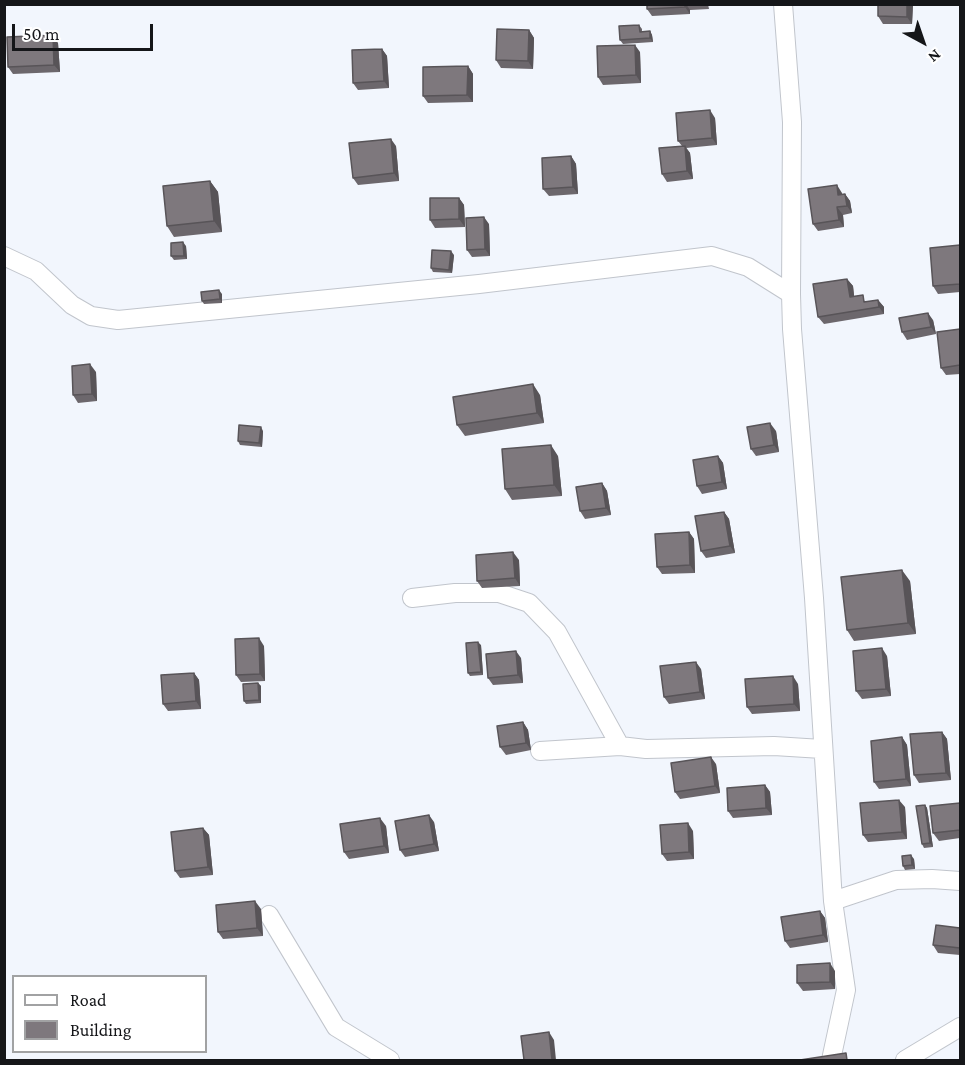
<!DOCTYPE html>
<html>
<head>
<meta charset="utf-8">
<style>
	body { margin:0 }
	#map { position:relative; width:965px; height:1065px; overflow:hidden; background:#f2f6fd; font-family:"Crimson Pro",serif }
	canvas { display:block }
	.frame { position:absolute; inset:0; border:6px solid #151619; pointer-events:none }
	.legend { position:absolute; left:12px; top:975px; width:195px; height:78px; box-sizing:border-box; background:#fff; border:2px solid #a1a2a3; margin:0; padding:8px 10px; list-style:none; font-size:18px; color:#151619 }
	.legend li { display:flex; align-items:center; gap:12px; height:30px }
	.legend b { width:30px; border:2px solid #a1a2a3 }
	.north { position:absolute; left:893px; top:12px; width:60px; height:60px; -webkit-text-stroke:4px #fff; paint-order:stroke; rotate:140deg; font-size:16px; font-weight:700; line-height:24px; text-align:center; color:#151619 }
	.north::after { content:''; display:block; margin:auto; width:21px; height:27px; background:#151619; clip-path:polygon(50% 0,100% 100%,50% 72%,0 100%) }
	.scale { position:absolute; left:12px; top:24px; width:141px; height:27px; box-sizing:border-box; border:3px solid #151619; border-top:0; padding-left:8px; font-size:18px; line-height:21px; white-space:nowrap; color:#151619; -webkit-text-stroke:4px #fff; paint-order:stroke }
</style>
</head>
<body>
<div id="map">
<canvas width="965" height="1065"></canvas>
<div class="frame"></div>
<ul class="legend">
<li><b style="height:8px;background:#fff"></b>Road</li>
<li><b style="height:16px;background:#7e787d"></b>Building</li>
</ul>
<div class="north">N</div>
<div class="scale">50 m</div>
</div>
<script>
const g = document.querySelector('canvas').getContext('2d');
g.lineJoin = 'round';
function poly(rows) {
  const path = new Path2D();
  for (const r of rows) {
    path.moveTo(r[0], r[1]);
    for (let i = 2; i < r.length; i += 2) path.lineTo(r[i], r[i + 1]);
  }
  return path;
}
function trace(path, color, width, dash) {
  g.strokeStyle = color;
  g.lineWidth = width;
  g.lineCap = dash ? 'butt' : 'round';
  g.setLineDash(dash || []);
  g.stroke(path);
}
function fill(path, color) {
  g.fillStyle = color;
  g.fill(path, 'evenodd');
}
const minor = poly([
	[783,4,792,122,791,294],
	[4,256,36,271,72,305,91,316,118,320,479,284,712,256,748,267,791,294,792,329,814,598,833,901,846,990,831,1060],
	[412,598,455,593,499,593,529,603,557,632,620,746],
	[540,751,620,746,646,749,774,746,822,749],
	[833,901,896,880,932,879,960,881],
	[269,915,336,1027,390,1060],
	[905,1060,960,1027]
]);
const wall = poly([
	[647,4,708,4,709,9,690,10,690,14,652,16,647,9],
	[878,4,913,4,912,24,883,24,878,16],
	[639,25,642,29,642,32,650,31,652,35,653,42,623,44,620,40],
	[529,30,534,38,533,69,501,68,496,60],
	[58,43,60,72,13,74,8,67],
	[382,49,387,56,389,88,358,90,353,83],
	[640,52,641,83,603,85,598,77],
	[468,66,473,74,473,102,428,103,423,96],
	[715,118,717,145,686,148,690,153,693,179,667,182,662,174,682,146,678,141],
	[396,146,399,181,358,185,353,178],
	[571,156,576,164,578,194,549,196,543,189],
	[210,181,218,192,222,232,174,237,167,226],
	[842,193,842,194,845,194,850,201,852,213,843,215,844,227,818,231,813,224],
	[459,198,464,205,465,227,435,228,430,220],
	[489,224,490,256,472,257,467,250],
	[960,245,960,292,938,294,933,286],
	[186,246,187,259,174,260,171,256],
	[454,255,452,273,433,272,431,268],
	[847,279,853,286,854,296,867,302,878,300,884,307,884,314,824,324,818,317],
	[222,294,222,303,204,304,202,301],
	[933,320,936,334,907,340,902,332],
	[960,329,960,374,946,375,941,368],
	[96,372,97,401,78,403,73,395],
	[540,395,544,423,465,436,457,425],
	[263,431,262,447,240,445,238,441],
	[776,431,779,452,756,456,751,449],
	[558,456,562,496,512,500,505,489],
	[718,456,723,463,727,489,702,494,697,486],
	[602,483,607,491,611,515,585,519,580,511],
	[724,512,729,519,735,553,706,558,701,551],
	[689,532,694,539,695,573,662,574,657,567],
	[519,560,520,586,482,588,477,581],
	[910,581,916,634,854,641,847,630],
	[481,645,483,675,470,676,468,673],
	[264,646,265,681,241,682,236,675],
	[887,656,891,696,862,699,856,691],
	[521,658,523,683,493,685,488,678],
	[701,669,705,699,669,704,664,697],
	[194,673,199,680,201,709,168,711,163,704],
	[258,683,261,686,261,703,246,704,244,701],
	[798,684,800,711,752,714,747,707],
	[523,722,528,730,531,750,506,755,500,747],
	[942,732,947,739,951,780,919,783,914,775],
	[902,737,907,745,911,786,879,789,874,782],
	[716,764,720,793,680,799,675,792],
	[765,785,770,792,772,815,733,818,728,811],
	[960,803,960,838,939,841,933,833],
	[925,805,927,808,933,847,924,848,922,844],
	[905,807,907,839,868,842,863,835],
	[434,822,439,851,405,857,400,850],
	[386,826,389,853,349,859,344,852],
	[203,828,209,835,213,875,180,878,175,871],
	[693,831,694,859,667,861,662,854],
	[914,859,915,869,905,870,903,866],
	[261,909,263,936,223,939,218,932],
	[820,911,825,918,828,942,790,948,785,941],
	[960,928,960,955,938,953,933,945],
	[835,971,835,989,803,991,797,983]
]);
const shadedWall = poly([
	[685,4,686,4,690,10,690,14,685,7],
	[907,4,913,4,912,24,907,17],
	[529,30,534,38,533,69,528,61],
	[650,31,652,35,653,42,650,38],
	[53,35,58,43,60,72,54,65],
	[635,45,640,52,641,83,636,75],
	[382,49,387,56,389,88,384,81],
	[468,66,473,74,473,102,467,95],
	[710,110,715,118,717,145,712,138],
	[391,139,396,146,399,181,394,173],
	[685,146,690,153,693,179,687,171],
	[571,156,576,164,578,194,573,187],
	[210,181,218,192,222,232,214,221],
	[837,185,842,193,843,202,838,195],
	[845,194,850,201,852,213,847,206],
	[459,198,464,205,465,227,459,219],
	[837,207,843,215,844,227,839,220],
	[484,217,489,224,490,256,485,249],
	[183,242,186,246,187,259,184,256],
	[451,251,454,255,452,273,449,270],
	[847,279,853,286,855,304,850,297],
	[219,290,222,294,222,303,220,299],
	[878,300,884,307,884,314,879,307],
	[928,313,933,320,936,334,931,327],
	[90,364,96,372,97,401,92,394],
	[533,384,540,395,544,423,537,413],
	[770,423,776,431,779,452,774,445],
	[261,427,263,431,262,447,259,443],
	[551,445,558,456,562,496,554,485],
	[718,456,723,463,727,489,722,482],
	[602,483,607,491,611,515,606,508],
	[724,512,729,519,735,553,730,546],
	[689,532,694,539,695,573,690,565],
	[513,552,519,560,520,586,515,578],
	[902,570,910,581,916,634,908,623],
	[259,638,264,646,265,681,260,674],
	[478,642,481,645,483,675,481,672],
	[882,648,887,656,891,696,886,689],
	[516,651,521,658,523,683,518,675],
	[696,662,701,669,705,699,700,692],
	[194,673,199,680,201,709,196,701],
	[793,676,798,684,800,711,794,704],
	[258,683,261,686,261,703,259,700],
	[523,722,528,730,531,750,526,743],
	[942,732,947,739,951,780,946,773],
	[902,737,907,745,911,786,906,779],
	[711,757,716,764,720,793,715,786],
	[765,785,770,792,772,815,766,808],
	[899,800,905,807,907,839,902,832],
	[925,805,927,808,933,847,930,843],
	[429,815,434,822,439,851,434,844],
	[380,818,386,826,389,853,384,846],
	[688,823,693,831,694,859,689,852],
	[203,828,209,835,213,875,208,867],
	[911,855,914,859,915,869,912,865],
	[255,901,261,909,263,936,257,928],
	[820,911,825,918,828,942,823,935],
	[830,963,835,971,835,989,830,982],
	[549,1032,554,1040,556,1060,552,1060]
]);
const building = poly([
	[647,4,685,4,685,7,647,9,647,4],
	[878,4,907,4,907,17,878,16,878,4],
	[639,25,640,32,650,31,650,38,620,40,619,26,639,25],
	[497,29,529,30,528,61,496,60,497,29],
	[53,35,54,65,8,67,7,37,53,35],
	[635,45,636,75,598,77,597,46,635,45],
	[382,49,384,81,353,83,352,50,382,49],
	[468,66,467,95,423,96,423,67,468,66],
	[710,110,712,138,678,141,676,113,710,110],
	[391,139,394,173,353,178,349,143,391,139],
	[685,146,687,171,662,174,659,148,685,146],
	[571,156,573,187,543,189,542,158,571,156],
	[210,181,214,221,167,226,163,186,210,181],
	[837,185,838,195,845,194,847,206,837,207,839,220,813,224,808,189,837,185],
	[430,198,459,198,459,219,430,220,430,198],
	[484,217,485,249,467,250,466,218,484,217],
	[183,242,184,256,171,256,171,243,183,242],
	[960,245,960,284,933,286,930,248,960,245],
	[432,250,451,251,449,270,431,268,432,250],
	[847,279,850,297,863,295,864,302,878,300,879,307,818,317,813,284,847,279],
	[219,290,220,299,202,301,201,292,219,290],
	[928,313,931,327,902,332,899,318,928,313],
	[960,329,960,365,941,368,937,332,960,329],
	[90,364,92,394,73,395,72,366,90,364],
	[533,384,537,413,457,425,453,397,533,384],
	[770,423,774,445,751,449,747,427,770,423],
	[239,425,261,427,259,443,238,441,239,425],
	[551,445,554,485,505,489,502,449,551,445],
	[718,456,722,482,697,486,693,460,718,456],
	[602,483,606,508,580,511,576,487,602,483],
	[724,512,730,546,701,551,695,516,724,512],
	[689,532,690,565,657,567,655,534,689,532],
	[513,552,515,578,477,581,476,555,513,552],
	[902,570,908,623,847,630,841,577,902,570],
	[259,638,260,674,236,675,235,639,259,638],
	[478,642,481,672,468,673,466,643,478,642],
	[882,648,886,689,856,691,853,651,882,648],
	[516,651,518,675,488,678,486,654,516,651],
	[696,662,700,692,664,697,660,666,696,662],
	[194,673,196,701,163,704,161,675,194,673],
	[793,676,794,704,747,707,745,679,793,676],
	[258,683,259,700,244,701,243,684,258,683],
	[523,722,526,743,500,747,497,726,523,722],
	[942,732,946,773,914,775,910,734,942,732],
	[902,737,906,779,874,782,871,741,902,737],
	[711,757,715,786,675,792,671,763,711,757],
	[765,785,766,808,728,811,727,788,765,785],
	[899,800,902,832,863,835,860,803,899,800],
	[960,803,960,830,933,833,930,806,960,803],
	[925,805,930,843,922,844,916,806,925,805],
	[429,815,434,844,400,850,395,821,429,815],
	[380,818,384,846,344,852,340,824,380,818],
	[688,823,689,852,662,854,660,825,688,823],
	[203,828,208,867,175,871,171,832,203,828],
	[911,855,912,865,903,866,902,856,911,855],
	[255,901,257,928,218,932,216,905,255,901],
	[820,911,823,935,785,941,781,917,820,911],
	[936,925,960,928,960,948,933,945,936,925],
	[830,963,830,982,797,983,797,965,830,963],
	[549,1032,552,1060,524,1060,521,1036,549,1032],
	[846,1053,847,1060,800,1060,846,1053]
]);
trace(minor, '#c1c5cc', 20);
trace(minor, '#fff', 18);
fill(wall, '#6c676c');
fill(shadedWall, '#585458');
fill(building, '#7e787d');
trace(building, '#585458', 1.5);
</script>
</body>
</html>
